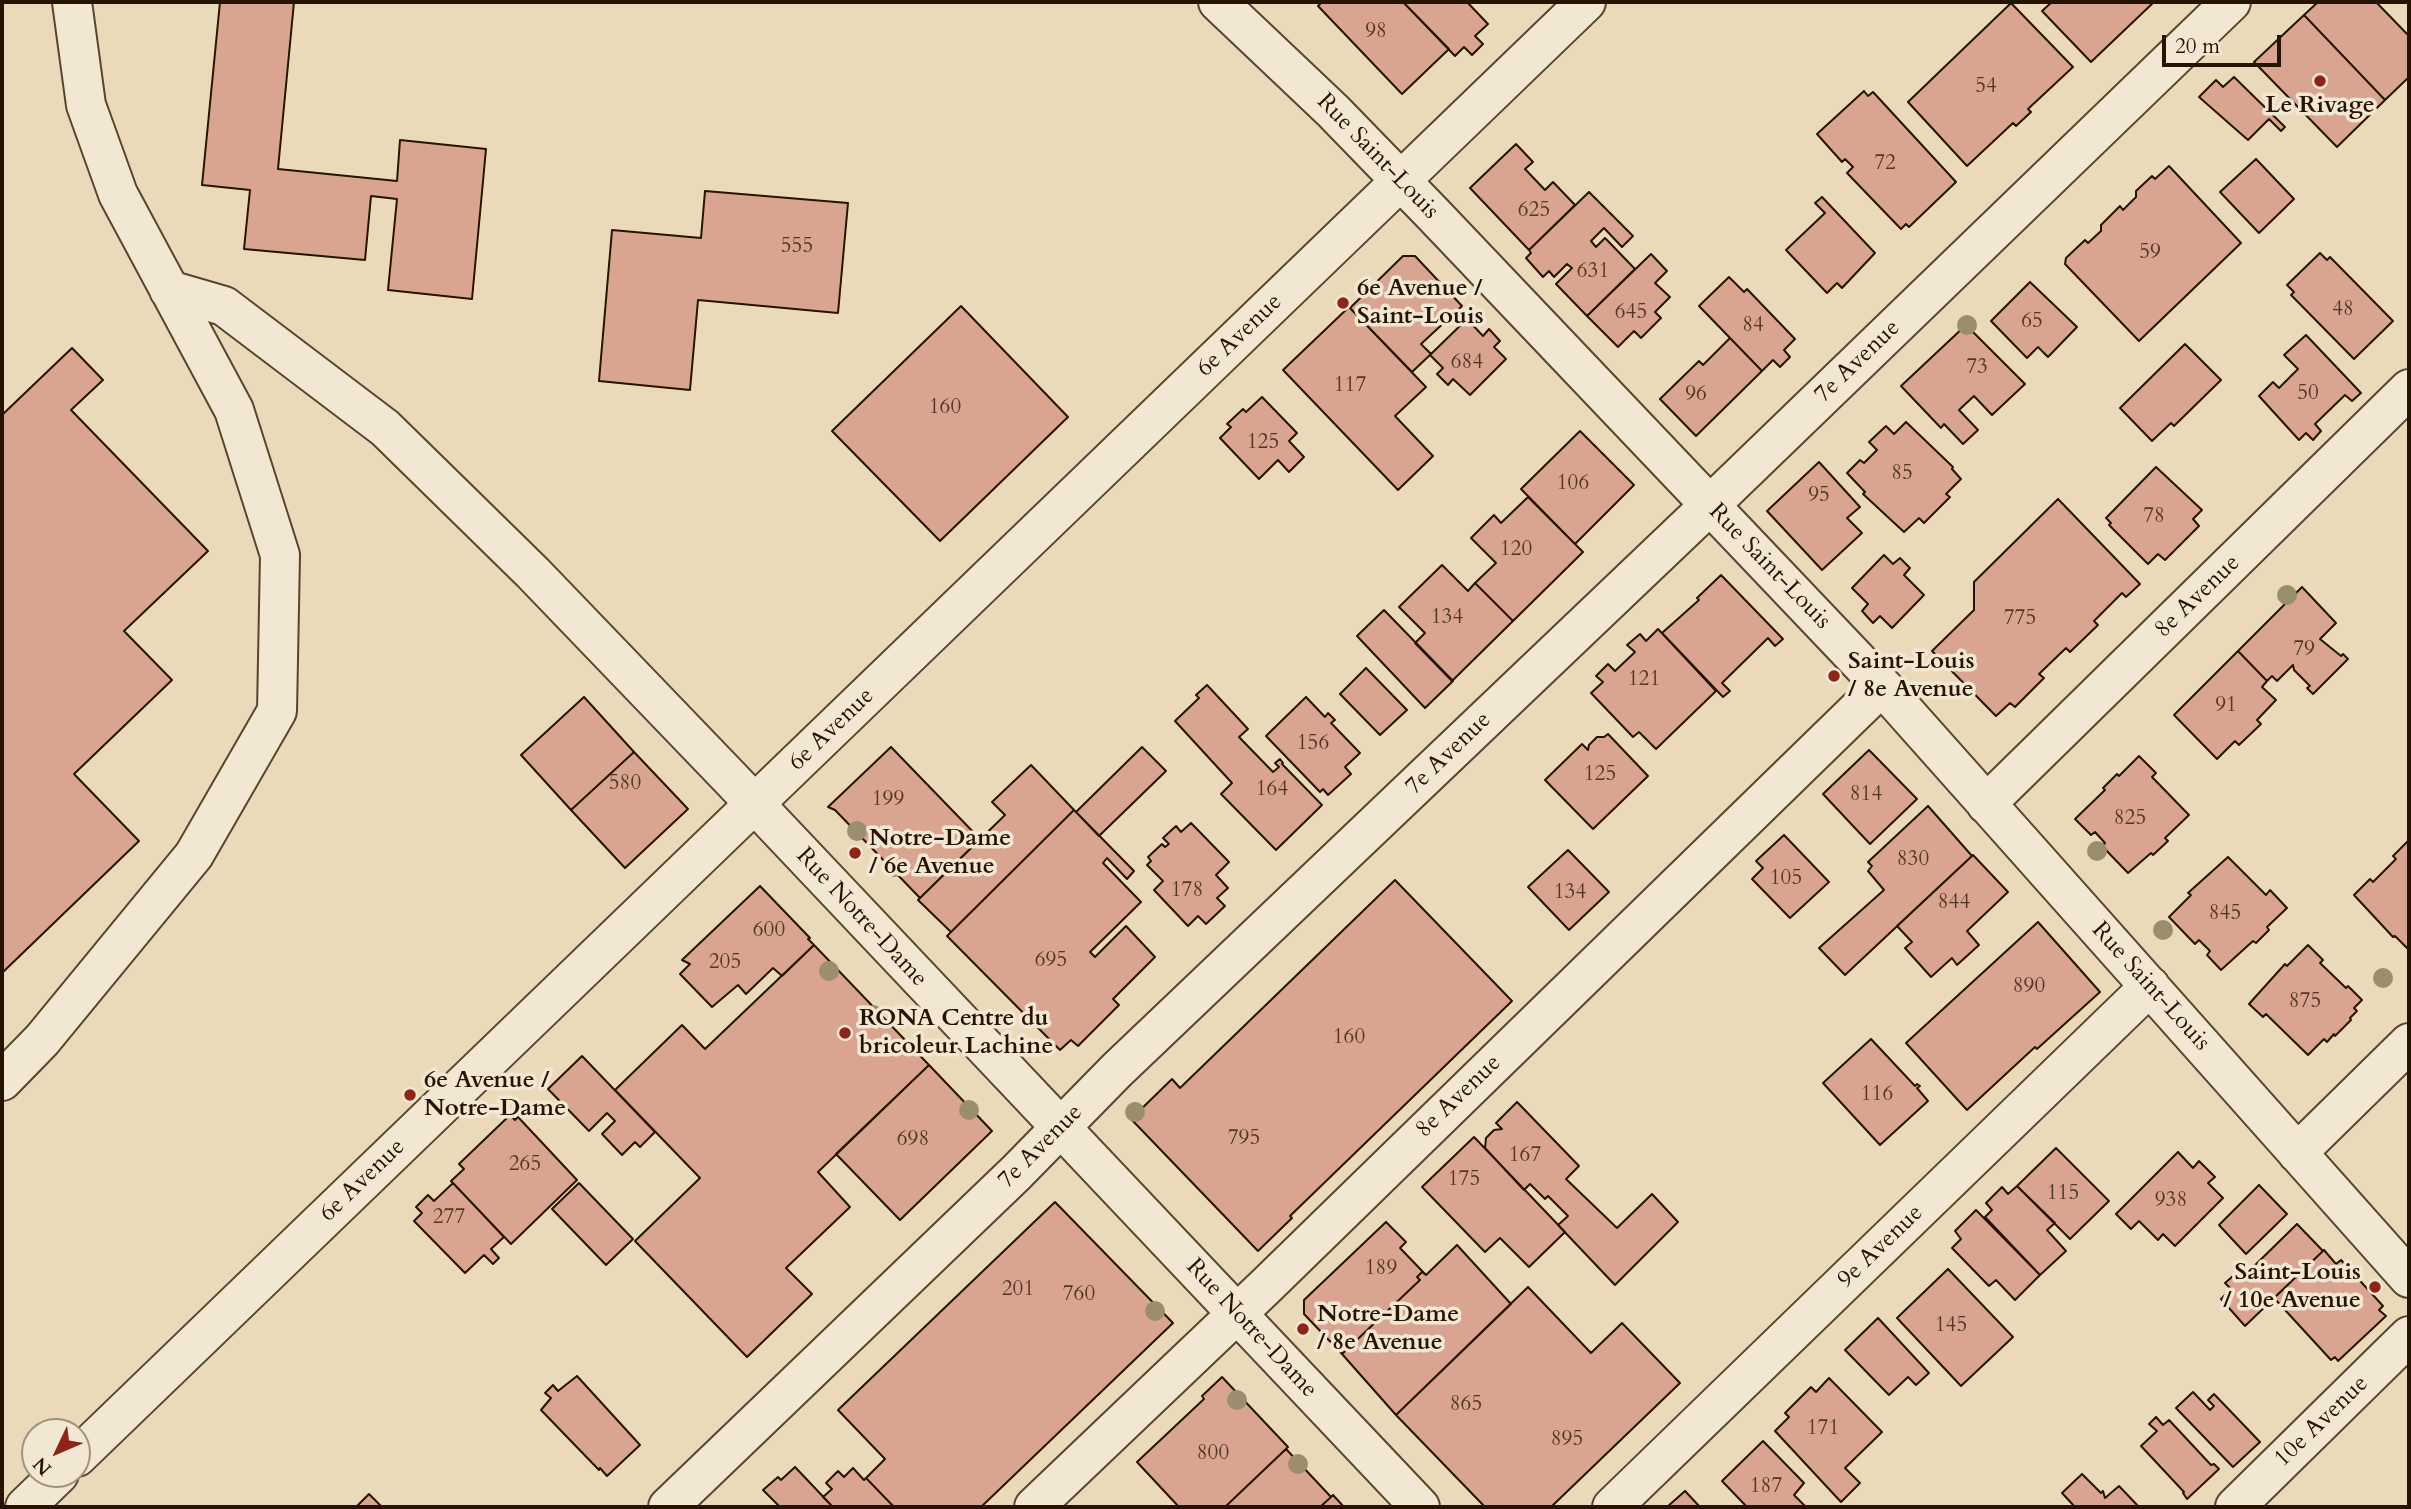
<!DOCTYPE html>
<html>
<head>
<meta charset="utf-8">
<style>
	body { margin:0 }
	#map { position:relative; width:2411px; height:1509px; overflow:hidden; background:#ebdab9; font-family:Cardo,serif }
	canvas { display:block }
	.frame { position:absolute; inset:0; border:4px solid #261300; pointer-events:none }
	.north { position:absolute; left:21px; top:1418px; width:70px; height:70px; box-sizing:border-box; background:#f2e7d2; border:2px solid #a0927e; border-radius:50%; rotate:226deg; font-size:19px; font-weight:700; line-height:28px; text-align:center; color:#261300 }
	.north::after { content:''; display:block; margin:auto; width:24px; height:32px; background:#8f2418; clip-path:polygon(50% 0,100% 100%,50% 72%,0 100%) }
	.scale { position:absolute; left:2162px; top:35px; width:119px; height:32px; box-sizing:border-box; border:4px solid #261300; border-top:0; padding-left:9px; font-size:21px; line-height:24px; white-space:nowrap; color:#261300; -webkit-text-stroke:5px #f2e7d2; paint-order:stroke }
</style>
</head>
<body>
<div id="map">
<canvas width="2411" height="1509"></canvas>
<div class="frame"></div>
<div class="north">N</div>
<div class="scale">20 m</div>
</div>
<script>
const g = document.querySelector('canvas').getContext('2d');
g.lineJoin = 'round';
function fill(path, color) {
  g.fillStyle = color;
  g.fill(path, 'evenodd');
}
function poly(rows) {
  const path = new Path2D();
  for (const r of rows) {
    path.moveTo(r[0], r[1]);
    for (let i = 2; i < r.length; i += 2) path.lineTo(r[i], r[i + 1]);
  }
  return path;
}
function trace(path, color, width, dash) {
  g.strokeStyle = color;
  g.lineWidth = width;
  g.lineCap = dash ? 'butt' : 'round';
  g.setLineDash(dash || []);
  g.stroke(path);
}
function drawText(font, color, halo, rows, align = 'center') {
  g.font = font + ' Cardo,serif';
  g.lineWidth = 7;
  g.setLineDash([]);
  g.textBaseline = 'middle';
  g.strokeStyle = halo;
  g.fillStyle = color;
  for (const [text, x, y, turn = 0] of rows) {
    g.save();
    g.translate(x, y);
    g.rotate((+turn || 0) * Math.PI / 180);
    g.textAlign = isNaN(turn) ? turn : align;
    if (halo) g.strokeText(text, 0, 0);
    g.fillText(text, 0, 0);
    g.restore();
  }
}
const building = poly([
	[220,2,294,2,278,169,397,181,400,140,486,149,472,299,388,290,397,199,371,196,365,260,244,249,250,190,202,185,220,2],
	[1322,2,1403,2,1449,49,1402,94,1318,6,1322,2],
	[1403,2,1467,2,1488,24,1475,36,1483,44,1472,55,1464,47,1455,56,1403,2],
	[2052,2,2154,2,2091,62,2042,11,2052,2],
	[2318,2,2376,2,2409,36,2409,77,2385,100,2304,15,2318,2],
	[2011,3,2073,67,2028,109,2031,112,2016,126,2013,123,1967,166,1908,102,2011,3],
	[2304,15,2385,100,2337,147,2254,62,2304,15],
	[2234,77,2285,127,2281,131,2269,119,2248,140,2199,97,2216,80,2223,87,2234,77],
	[1864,91,1868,96,1873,92,1956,182,1909,227,1906,224,1901,229,1847,173,1853,167,1845,159,1842,162,1817,134,1864,91],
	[1516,144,1533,162,1525,169,1545,190,1553,182,1575,205,1529,250,1470,188,1516,144],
	[2256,159,2294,199,2259,233,2220,192,2256,159],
	[2169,166,2241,243,2139,341,2065,264,2066,258,2085,240,2088,243,2101,231,2101,225,2120,206,2123,210,2136,197,2136,191,2152,176,2155,179,2169,166],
	[705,191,848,203,838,313,698,300,690,390,599,381,612,230,701,238,705,191],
	[1589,192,1633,236,1622,247,1604,228,1591,241,1596,247,1605,238,1635,269,1587,316,1556,284,1572,268,1567,264,1554,277,1549,271,1543,277,1526,258,1531,253,1529,250,1589,192],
	[1822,197,1875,253,1842,288,1837,283,1827,293,1786,250,1825,213,1815,203,1822,197],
	[2320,253,2327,260,2330,257,2393,321,2354,359,2291,295,2294,292,2287,285,2320,253],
	[1651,254,1667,271,1655,283,1670,297,1655,312,1661,318,1641,338,1634,331,1618,347,1587,316,1651,254],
	[1403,256,1415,256,1462,306,1421,344,1431,354,1412,372,1350,308,1403,256],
	[1729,277,1744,292,1747,289,1795,339,1784,350,1790,357,1780,367,1773,360,1762,371,1699,306,1729,277],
	[2030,282,2077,327,2048,357,2038,347,2027,358,1991,321,2030,282],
	[961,306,1068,417,940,541,832,431,961,306],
	[1349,307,1426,387,1395,416,1433,456,1398,490,1283,370,1349,307],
	[1467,319,1483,336,1489,329,1500,341,1494,347,1506,359,1470,395,1453,379,1448,385,1437,374,1443,368,1430,355,1467,319],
	[1966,325,2025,384,1992,415,1974,396,1959,410,1978,430,1963,444,1944,424,1941,428,1901,386,1966,325],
	[2306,335,2361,393,2352,401,2345,395,2315,424,2321,431,2313,440,2306,433,2299,440,2259,396,2273,382,2279,388,2298,369,2284,355,2306,335],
	[1730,338,1762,371,1696,436,1660,399,1699,361,1703,365,1730,338],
	[2185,344,2221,380,2174,426,2171,423,2152,441,2120,408,2185,344],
	[72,348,103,380,71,410,208,551,124,631,172,680,74,774,139,841,2,973,2,415,72,348],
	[1262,397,1297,433,1289,441,1304,457,1289,472,1278,460,1259,479,1220,438,1231,427,1227,424,1243,409,1246,412,1262,397],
	[1906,422,1953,467,1952,469,1961,479,1946,494,1950,497,1924,523,1919,518,1904,532,1863,494,1865,492,1847,473,1860,460,1864,463,1877,450,1869,442,1886,426,1894,434,1906,422],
	[1580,431,1634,485,1575,544,1521,489,1580,431],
	[1819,462,1860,507,1847,518,1862,533,1822,570,1767,511,1819,462],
	[2156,467,2202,510,2193,519,2199,526,2165,560,2158,554,2148,564,2109,525,2111,523,2106,518,2156,467],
	[1528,497,1583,552,1513,621,1475,583,1496,563,1471,538,1494,515,1501,523,1528,497],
	[2058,499,2140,584,2126,597,2122,593,2094,621,2098,625,2070,652,2066,648,2039,674,2044,678,2015,707,2010,703,1996,716,1932,651,1974,610,1974,582,2058,499],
	[1884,555,1893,564,1900,558,1910,568,1904,575,1924,595,1892,628,1880,616,1873,623,1862,611,1868,604,1852,588,1884,555],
	[1442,565,1468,591,1475,583,1513,621,1452,681,1415,643,1425,633,1399,607,1442,565],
	[1721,575,1783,639,1775,646,1768,638,1722,683,1730,691,1723,697,1662,633,1699,600,1697,598,1721,575],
	[2302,587,2336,623,2320,639,2341,656,2343,654,2348,659,2313,694,2307,688,2310,686,2294,670,2293,665,2277,681,2272,676,2267,681,2238,651,2302,587],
	[1384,610,1453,681,1425,708,1357,636,1384,610],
	[1658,629,1716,691,1656,749,1639,732,1633,737,1591,693,1603,682,1596,676,1608,664,1615,671,1635,652,1627,645,1640,634,1646,641,1658,629],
	[2238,651,2267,681,2262,687,2276,700,2257,720,2261,724,2239,745,2235,741,2217,759,2174,715,2238,651],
	[1366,668,1407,710,1380,735,1340,694,1366,668],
	[1207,685,1248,729,1239,737,1273,772,1279,767,1275,763,1280,759,1283,763,1282,764,1322,805,1276,850,1221,794,1232,783,1175,721,1199,698,1196,695,1207,685],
	[584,697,634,752,571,810,521,755,584,697],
	[1306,697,1325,717,1328,713,1335,720,1331,723,1360,753,1345,767,1351,774,1328,795,1323,789,1320,792,1266,736,1306,697],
	[1608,734,1648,776,1593,829,1545,780,1582,744,1588,750,1589,745,1597,737,1604,737,1608,734],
	[891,747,980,839,920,898,835,810,828,807,891,747],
	[1142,747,1166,771,1099,836,1076,812,1142,747],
	[1869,750,1917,799,1870,844,1823,794,1869,750],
	[634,752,688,809,625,868,571,810,634,752],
	[2139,756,2156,773,2152,777,2189,815,2165,838,2168,841,2153,855,2151,853,2128,873,2102,846,2105,843,2095,832,2091,835,2075,819,2105,790,2103,788,2117,774,2119,776,2139,756],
	[1031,765,1074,810,951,932,918,900,1005,815,992,802,1031,765],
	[1928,806,1972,856,1845,975,1819,948,1884,890,1868,871,1872,866,1868,862,1928,806],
	[1074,810,1134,871,1127,879,1107,858,1103,863,1141,902,1090,952,1095,957,1126,926,1155,957,1113,999,1119,1005,1078,1046,1071,1040,1060,1050,947,936,1074,810],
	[1191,823,1229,862,1216,875,1228,888,1217,898,1225,906,1206,924,1198,916,1188,926,1154,890,1163,881,1147,865,1151,861,1148,857,1162,844,1165,847,1169,844,1163,838,1176,826,1181,832,1191,823],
	[1784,835,1829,882,1790,918,1752,879,1763,868,1756,861,1784,835],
	[2409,840,2409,950,2395,936,2393,937,2354,895,2370,879,2373,882,2396,859,2393,856,2409,840],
	[1568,850,1609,892,1569,930,1528,887,1568,850],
	[1973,855,2008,892,1967,931,1979,945,1957,965,1952,958,1931,977,1905,948,1912,942,1897,926,1973,855],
	[2228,857,2266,895,2270,890,2287,908,2267,927,2269,930,2256,943,2253,941,2221,970,2207,955,2210,951,2199,940,2195,944,2169,917,2191,895,2188,893,2228,857],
	[1395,880,1512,1001,1290,1216,1292,1218,1258,1251,1131,1119,1172,1079,1180,1088,1395,880],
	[760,886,810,938,808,939,814,945,782,976,773,968,746,994,738,985,712,1007,680,974,690,964,682,960,760,886],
	[2038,922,2100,992,2037,1049,2035,1047,1967,1110,1906,1043,2038,922],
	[814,945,929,1065,818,1172,850,1207,786,1268,812,1294,747,1357,635,1241,700,1178,615,1090,682,1025,705,1049,814,945],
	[2308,945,2323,960,2320,963,2346,988,2348,986,2362,1000,2354,1008,2357,1011,2350,1018,2351,1020,2335,1036,2334,1034,2327,1042,2324,1039,2308,1055,2266,1014,2263,1017,2249,1004,2285,964,2287,966,2308,945],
	[1871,1039,1915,1086,1917,1084,1920,1086,1917,1088,1928,1101,1880,1145,1823,1083,1871,1039],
	[582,1056,655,1132,640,1147,635,1142,622,1155,602,1134,615,1121,607,1113,589,1131,548,1089,582,1056],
	[929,1065,992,1131,900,1220,836,1154,929,1065],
	[1517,1102,1579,1166,1566,1179,1617,1228,1652,1194,1678,1222,1615,1285,1558,1225,1568,1216,1548,1196,1545,1199,1530,1184,1524,1190,1485,1148,1486,1138,1494,1130,1502,1129,1496,1123,1517,1102],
	[510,1115,515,1120,518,1117,577,1180,511,1244,451,1181,464,1169,459,1164,510,1115],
	[1474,1137,1565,1232,1529,1267,1500,1238,1485,1252,1422,1187,1474,1137],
	[2056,1148,2109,1201,2070,1239,2017,1186,2056,1148],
	[2178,1152,2193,1168,2199,1161,2215,1177,2208,1183,2223,1198,2175,1246,2163,1234,2158,1240,2139,1221,2131,1229,2116,1214,2178,1152],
	[453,1183,504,1237,491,1249,499,1258,493,1264,484,1255,465,1273,414,1221,422,1213,416,1207,428,1195,434,1201,453,1183],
	[579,1183,633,1239,606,1265,552,1209,579,1183],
	[2259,1185,2287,1214,2246,1254,2219,1225,2259,1185],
	[2017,1186,2055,1223,2047,1230,2066,1251,2040,1275,1985,1217,1992,1210,1986,1203,2002,1187,2008,1194,2017,1186],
	[1055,1202,1173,1323,981,1507,894,1507,866,1478,885,1459,838,1410,1055,1202],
	[1976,1210,2040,1275,2015,1300,1996,1280,1989,1286,1952,1248,1961,1239,1955,1231,1976,1210],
	[1386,1222,1406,1242,1400,1248,1426,1275,1422,1272,1417,1277,1420,1280,1342,1354,1304,1314,1304,1300,1386,1222],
	[2297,1224,2323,1251,2245,1326,2221,1299,2231,1289,2225,1283,2241,1269,2246,1274,2297,1224],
	[1457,1245,1511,1304,1396,1415,1342,1354,1420,1280,1417,1277,1422,1272,1426,1275,1457,1245],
	[2324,1250,2336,1264,2341,1260,2383,1306,2379,1310,2386,1316,2338,1361,2335,1357,2331,1360,2274,1298,2324,1250],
	[1948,1269,2013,1337,1961,1386,1897,1318,1948,1269],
	[1528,1287,1591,1353,1622,1323,1680,1383,1551,1507,1485,1507,1396,1415,1528,1287],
	[1878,1318,1929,1373,1916,1385,1908,1377,1889,1395,1845,1350,1878,1318],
	[577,1376,640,1445,607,1476,600,1468,599,1470,541,1410,551,1398,545,1393,553,1385,558,1391,577,1376],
	[1222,1377,1288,1447,1225,1507,1179,1507,1137,1462,1204,1399,1202,1396,1222,1377],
	[1829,1378,1882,1432,1845,1468,1860,1483,1841,1502,1775,1431,1789,1417,1785,1413,1811,1387,1816,1392,1829,1378],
	[2193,1392,2210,1410,2214,1406,2208,1400,2214,1394,2260,1442,2233,1467,2176,1408,2193,1392],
	[2156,1417,2163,1425,2169,1420,2211,1465,2214,1464,2219,1469,2187,1499,2183,1493,2184,1492,2141,1446,2157,1431,2149,1424,2156,1417],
	[1763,1441,1804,1483,1794,1495,1806,1507,1747,1507,1722,1481,1763,1441],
	[1286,1449,1331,1497,1330,1498,1320,1507,1225,1507,1286,1449],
	[795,1467,831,1505,833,1507,780,1507,763,1490,778,1477,781,1480,795,1467],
	[853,1468,864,1480,866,1478,894,1507,833,1507,823,1497,832,1489,826,1483,838,1471,844,1477,853,1468],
	[2082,1474,2101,1493,2103,1491,2105,1498,2119,1486,2139,1507,2075,1507,2062,1493,2082,1474],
	[1685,1491,1700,1507,1667,1507,1685,1491],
	[369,1494,382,1507,356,1507,369,1494],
	[1333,1495,1344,1507,1320,1507,1330,1498,1333,1495]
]);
const minor = poly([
	[1218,2,1333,111,1434,215,1882,686,2409,1278],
	[169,290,224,306,385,428,533,573,734,782,1420,1507],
	[1986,804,2409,389],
	[2,1081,42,1040,194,855,277,711,280,555,234,410,118,194,86,105,72,2],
	[2297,1153,2409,1043],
	[77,1457,1586,2],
	[25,1507,59,1474],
	[668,1507,1016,1173,1117,1070,1710,505,2231,2],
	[1034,1507,1265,1287,1882,686],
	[1612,1507,2150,986],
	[2235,1507,2409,1336]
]);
const trees = [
	[1967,325],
	[2287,595],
	[857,831],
	[2097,851],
	[894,867],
	[2163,930],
	[829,971],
	[2383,978],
	[873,1015],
	[969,1110],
	[1135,1112],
	[1155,1311],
	[1237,1400],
	[1298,1464]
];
const markers = [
	[2320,81,7,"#8f2418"],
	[1343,303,7,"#8f2418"],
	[1834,676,7,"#8f2418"],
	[855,853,7,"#8f2418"],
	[845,1033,7,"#8f2418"],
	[410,1095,7,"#8f2418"],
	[2375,1287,7,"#8f2418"],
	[1303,1329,7,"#8f2418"]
];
const numberNames = [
	["98",1376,32],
	["54",1986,87],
	["72",1885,164],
	["625",1534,211],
	["555",797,247],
	["59",2150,253],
	["631",1593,272],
	["48",2343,310],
	["645",1631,313],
	["65",2032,322],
	["84",1753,326],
	["684",1467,363],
	["73",1977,368],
	["117",1350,386],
	["50",2308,394],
	["96",1696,395],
	["160",945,408],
	["125",1263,443],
	["85",1902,474],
	["106",1573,484],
	["95",1819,496],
	["78",2154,517],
	["120",1516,550],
	["134",1447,618],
	["775",2020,619],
	["79",2304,650],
	["121",1644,680],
	["91",2226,706],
	["156",1313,744],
	["125",1600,775],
	["580",625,784],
	["164",1272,790],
	["814",1866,795],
	["199",888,800],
	["825",2130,819],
	["830",1913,860],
	["105",1786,879],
	["178",1187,891],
	["134",1570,893],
	["844",1954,903],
	["845",2225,914],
	["600",769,931],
	["695",1051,961],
	["205",725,963],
	["890",2029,987],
	["875",2305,1002],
	["160",1349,1038],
	["116",1877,1095],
	["795",1244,1139],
	["698",913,1140],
	["167",1525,1156],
	["265",525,1165],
	["175",1464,1180],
	["115",2063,1194],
	["938",2171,1201],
	["277",449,1218],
	["189",1381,1269],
	["201",1018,1290],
	["760",1079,1295],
	["145",1951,1326],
	["865",1466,1405],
	["171",1823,1429],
	["895",1567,1440],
	["800",1213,1454],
	["187",1766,1487]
];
const poiNames = [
	["Le Rivage",2320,106,"center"],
	["6e Avenue /",1357,289],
	["Saint-Louis",1357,317],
	["Saint-Louis",1848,662],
	["/ 8e Avenue",1848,690],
	["Notre-Dame",869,839],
	["/ 6e Avenue",869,867],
	["RONA Centre du",859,1019],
	["bricoleur Lachine",859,1047],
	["6e Avenue /",424,1081],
	["Notre-Dame",424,1109],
	["Saint-Louis",2361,1273,"right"],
	["/ 10e Avenue",2361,1301,"right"],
	["Notre-Dame",1317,1315],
	["/ 8e Avenue",1317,1343]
];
const streetNames = [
	["Rue Saint-Louis",1377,157,46],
	["6e Avenue",1240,336,-44],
	["7e Avenue",1858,362,-44],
	["Rue Saint-Louis",1769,567,46],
	["8e Avenue",2198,597,-44],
	["6e Avenue",832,730,-44],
	["7e Avenue",1449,754,-44],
	["Rue Notre-Dame",861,918,47],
	["Rue Saint-Louis",2150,987,48],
	["8e Avenue",1459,1097,-44],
	["7e Avenue",1041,1147,-45],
	["6e Avenue",363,1181,-44],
	["9e Avenue",1881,1247,-44],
	["Rue Notre-Dame",1251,1329,47],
	["10e Avenue",2322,1422,-44]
];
fill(building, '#d9a490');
trace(building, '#261300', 2);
trace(minor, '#57452e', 42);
trace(minor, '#f2e7d2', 38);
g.fillStyle = '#9a8e6f';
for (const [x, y] of trees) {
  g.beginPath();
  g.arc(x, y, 10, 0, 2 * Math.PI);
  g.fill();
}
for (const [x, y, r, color] of markers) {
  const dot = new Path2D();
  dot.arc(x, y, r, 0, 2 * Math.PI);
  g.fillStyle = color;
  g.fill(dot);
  trace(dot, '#f2e7d2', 2.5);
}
drawText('21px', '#533724', null, numberNames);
drawText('bold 24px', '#261300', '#f2e7d2', poiNames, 'left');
drawText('24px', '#261300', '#f2e7d2', streetNames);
</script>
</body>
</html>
